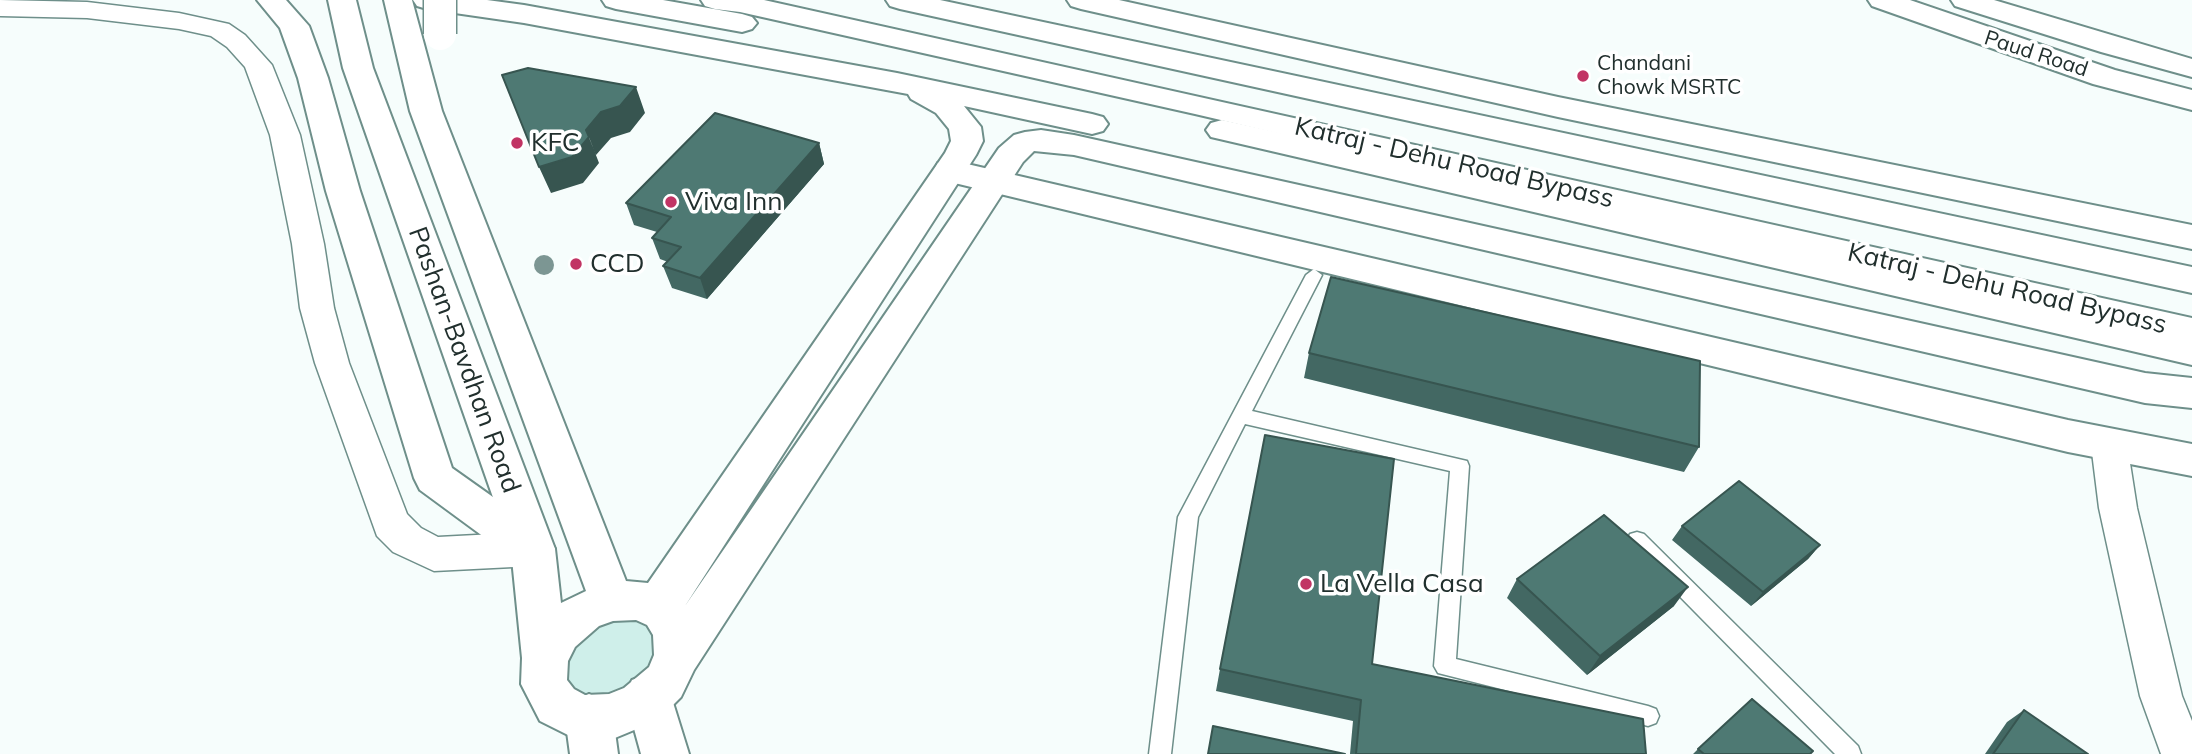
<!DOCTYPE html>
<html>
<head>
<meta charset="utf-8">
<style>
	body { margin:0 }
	canvas { display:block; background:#f6fdfc }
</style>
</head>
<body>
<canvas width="2192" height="754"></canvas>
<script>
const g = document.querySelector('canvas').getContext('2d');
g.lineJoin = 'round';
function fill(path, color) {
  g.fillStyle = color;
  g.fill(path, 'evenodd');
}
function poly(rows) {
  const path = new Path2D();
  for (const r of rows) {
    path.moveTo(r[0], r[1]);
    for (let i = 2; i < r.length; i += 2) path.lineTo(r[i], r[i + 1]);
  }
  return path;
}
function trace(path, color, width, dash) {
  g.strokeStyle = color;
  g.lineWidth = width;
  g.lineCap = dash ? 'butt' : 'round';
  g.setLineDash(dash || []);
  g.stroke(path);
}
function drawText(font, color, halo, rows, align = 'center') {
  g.font = font + ' Mulish,sans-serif';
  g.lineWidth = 7;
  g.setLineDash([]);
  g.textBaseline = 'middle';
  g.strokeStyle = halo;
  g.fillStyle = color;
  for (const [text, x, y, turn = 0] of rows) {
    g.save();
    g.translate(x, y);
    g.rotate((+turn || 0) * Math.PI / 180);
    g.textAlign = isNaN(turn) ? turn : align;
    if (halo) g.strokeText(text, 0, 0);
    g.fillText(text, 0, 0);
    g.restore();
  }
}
const green = poly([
	[656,614,659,680,584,712,551,658,583,616]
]);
const lane = poly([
	[1314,269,1322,275,1252,411,1467,461,1469,466,1456,659,1648,706,1656,709,1659,716,1656,723,1648,726,1438,673,1434,666,1450,471,1245,424,1198,517,1171,754,1149,754,1178,517,1306,275,1314,269],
	[1637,532,1644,534,1858,746,1861,754,1835,754,1630,546,1627,540,1630,534,1637,532]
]);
const street = poly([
	[0,0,87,2,179,13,229,24,245,35,272,65,300,135,324,244,334,308,349,363,407,514,421,528,438,537,533,532,547,537,553,549,547,561,533,566,434,571,393,552,377,536,315,363,300,308,292,244,270,135,245,67,227,47,211,36,179,29,87,18,0,16,0,0],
	[2109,429,2122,434,2127,444,2137,508,2182,696,2192,721,2192,754,2161,754,2140,696,2099,508,2091,444,2096,434,2109,429]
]);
const secondary = poly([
	[1067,0,1119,0,1558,97,2192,225,2192,249,1558,117,1081,9,1071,6,1067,0],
	[950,160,2068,420,2192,444,2192,476,2068,452,938,179,934,171,938,163,950,160],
	[649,674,666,680,689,754,641,754,625,696,632,680,649,674],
	[589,694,606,701,613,717,618,754,570,754,565,717,572,701,589,694]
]);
const primary = poly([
	[328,0,356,0,373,68,555,549,561,603,586,591,410,111,384,0,412,0,442,111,626,581,648,583,945,153,951,141,949,129,936,113,911,99,908,94,524,23,427,9,417,6,413,0,487,0,524,5,897,73,1092,114,1103,117,1108,124,1103,131,1092,134,964,106,981,127,983,141,976,155,685,606,999,148,1014,135,1025,132,1041,130,1074,135,2145,373,2192,378,2192,408,2145,403,1074,155,1034,151,1023,162,694,670,681,697,658,720,627,733,610,740,580,741,540,721,521,684,522,658,511,549,343,68,328,0],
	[636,620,647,625,653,635,654,655,649,667,624,688,609,694,585,695,574,689,567,680,568,661,575,647,599,626,613,621,636,620],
	[1868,0,1910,0,2115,70,2192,90,2192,110,2093,84,1872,6,1868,0],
	[1951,0,1994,0,2192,59,2192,77,2101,52,1955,6,1951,0],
	[1222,120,2192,337,2192,365,1211,137,1206,130,1211,123,1222,120]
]);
const highway = poly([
	[257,0,286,0,309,26,328,78,360,191,452,468,548,536,555,549,548,562,533,567,518,562,420,490,414,478,326,191,298,78,280,28,257,0],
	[602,0,663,0,742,14,752,17,757,23,752,29,742,32,616,9,606,6,602,0],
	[701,0,764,0,2192,318,2192,346,1195,114,740,12,715,9,705,6,701,0],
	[886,0,940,0,2192,267,2192,293,900,9,890,6,886,0]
]);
const primaryBridge = poly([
	[440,0,440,34]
]);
const trees = [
	[544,265]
];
const wall = poly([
	[819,143,824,164,707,299,672,288,663,266,668,262,660,259,652,238,657,232,634,225,626,203],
	[1309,353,1699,447,1684,472,1304,378],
	[1682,526,1820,545,1808,559,1751,606,1672,540],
	[1517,579,1674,606,1587,675,1507,598],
	[1372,664,1646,754,1350,754,1353,721,1216,691,1220,669],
	[2024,710,2088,754,1985,754,2007,722],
	[1698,749,1810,754,1693,754]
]);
const shadedWall = poly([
	[636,87,645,113,630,132,611,138,596,155,586,130,601,112],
	[589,137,599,163,583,183,551,193,539,167],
	[819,143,824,164,707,299,700,278],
	[1820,545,1808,559,1751,606,1763,592],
	[1688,587,1674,606,1587,675,1600,656]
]);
const building = poly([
	[528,68,636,87,620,106,601,112,586,130,589,137,572,157,539,167,502,75,528,68],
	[715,113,819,143,700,278,663,266,681,247,652,238,671,217,626,203,715,113],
	[1331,277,1700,361,1699,447,1309,353,1331,277],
	[1265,435,1394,459,1372,664,1643,719,1646,754,1356,754,1361,700,1220,669,1265,435],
	[1739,481,1820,545,1763,592,1682,526,1739,481],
	[1604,515,1688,587,1600,656,1517,579,1604,515],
	[1752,699,1813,751,1810,754,1704,754,1698,749,1752,699],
	[2024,710,2088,754,1993,754,2024,710],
	[1213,726,1345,754,1208,754,1213,726]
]);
const markers = [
	[1583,76,7,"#c13464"],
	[517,143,7,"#c13464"],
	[671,202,7,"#c13464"],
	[576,264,7,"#c13464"],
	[1306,584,7,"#c13464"]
];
const farStreetnames = [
	["Paud Road",2036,54,18]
];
const farPoinames = [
	["Chandani",1597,64],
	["Chowk MSRTC",1597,88]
];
const poiNames = [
	["KFC",531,143],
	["Viva Inn",685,202],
	["CCD",590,264],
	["La Vella Casa",1320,584]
];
const streetNames = [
	["Katraj - Dehu Road Bypass",1454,163,13],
	["Katraj - Dehu Road Bypass",2007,289,13],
	["Pashan-Bavdhan Road",464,360,70]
];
fill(green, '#cfefea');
trace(lane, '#6e8f8a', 3);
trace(street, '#6e8f8a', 3);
trace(secondary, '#6e8f8a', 4);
trace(primary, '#6e8f8a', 4);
trace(highway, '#6e8f8a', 4);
fill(lane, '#fff');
fill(street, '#fff');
fill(secondary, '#fff');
fill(primary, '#fff');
fill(highway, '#fff');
trace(primaryBridge, '#6e8f8a', 35, []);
trace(primaryBridge, '#fff', 32);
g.fillStyle = '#7c9693';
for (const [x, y] of trees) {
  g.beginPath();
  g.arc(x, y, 10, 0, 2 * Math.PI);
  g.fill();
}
fill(wall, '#436863');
fill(shadedWall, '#375550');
fill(building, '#4e7973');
trace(building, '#375550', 2);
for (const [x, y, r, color] of markers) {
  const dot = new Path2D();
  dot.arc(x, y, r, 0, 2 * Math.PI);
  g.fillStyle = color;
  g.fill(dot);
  trace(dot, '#fff', 2.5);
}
drawText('21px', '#212f2d', '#fff', farStreetnames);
drawText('21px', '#212f2d', '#fff', farPoinames, 'left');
drawText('26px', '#212f2d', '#fff', poiNames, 'left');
drawText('26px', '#212f2d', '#fff', streetNames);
</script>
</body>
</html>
